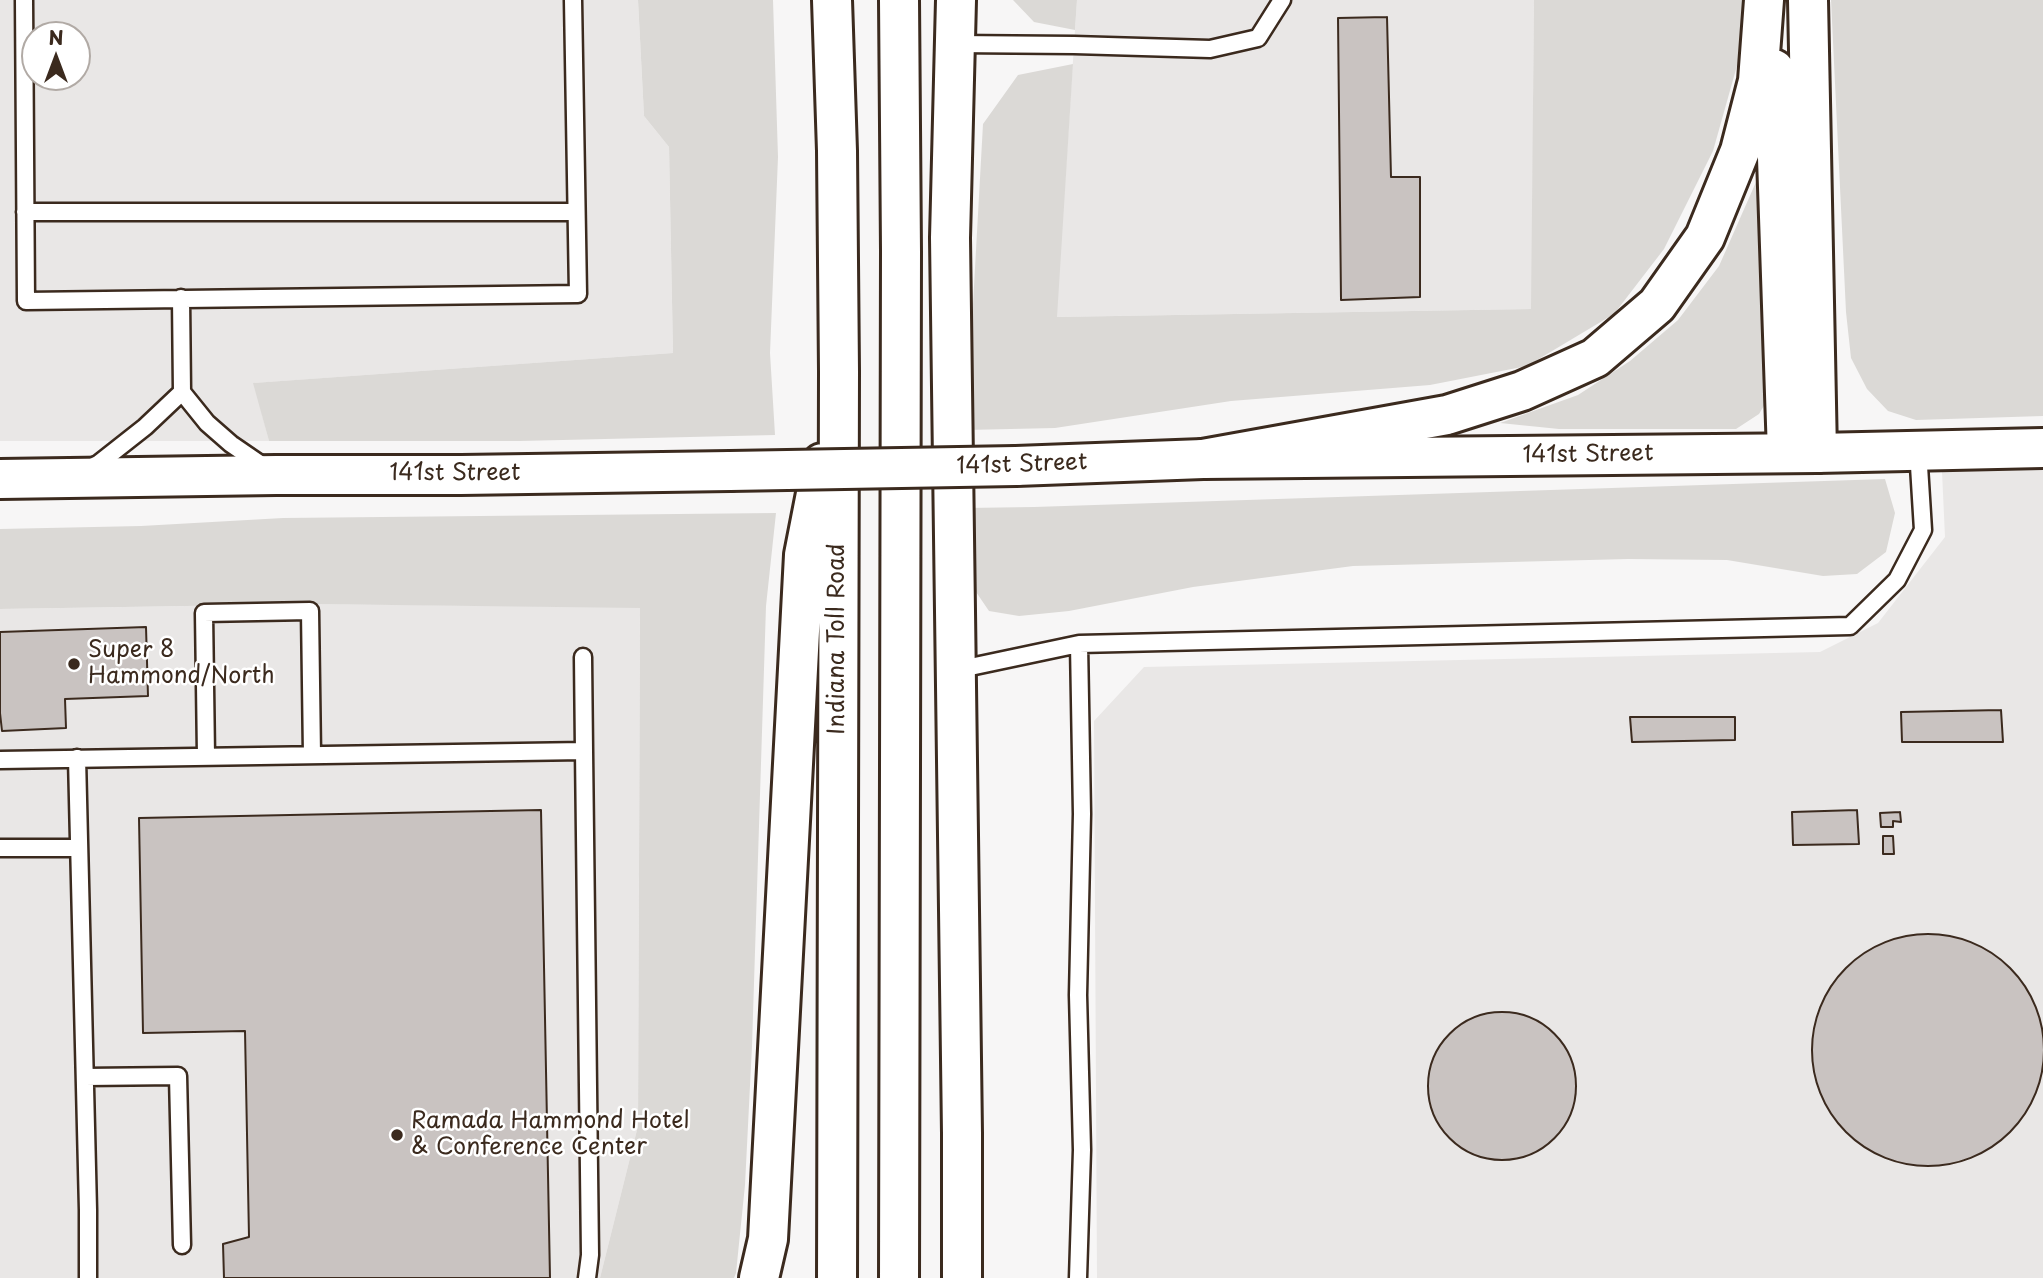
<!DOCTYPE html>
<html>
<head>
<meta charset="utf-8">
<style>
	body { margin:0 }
	#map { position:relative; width:2043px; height:1278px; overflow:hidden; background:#f7f6f6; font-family:"Playpen Sans",sans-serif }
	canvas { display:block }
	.north { position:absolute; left:21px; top:21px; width:70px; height:70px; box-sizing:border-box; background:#fff; border:2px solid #b1aaa5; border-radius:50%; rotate:0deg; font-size:19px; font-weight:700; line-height:28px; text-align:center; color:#3b2a1e }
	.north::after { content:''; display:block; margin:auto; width:24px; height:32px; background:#3b2a1e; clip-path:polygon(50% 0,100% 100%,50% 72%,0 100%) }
</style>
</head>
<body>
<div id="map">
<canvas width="2043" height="1278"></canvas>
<div class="north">N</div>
</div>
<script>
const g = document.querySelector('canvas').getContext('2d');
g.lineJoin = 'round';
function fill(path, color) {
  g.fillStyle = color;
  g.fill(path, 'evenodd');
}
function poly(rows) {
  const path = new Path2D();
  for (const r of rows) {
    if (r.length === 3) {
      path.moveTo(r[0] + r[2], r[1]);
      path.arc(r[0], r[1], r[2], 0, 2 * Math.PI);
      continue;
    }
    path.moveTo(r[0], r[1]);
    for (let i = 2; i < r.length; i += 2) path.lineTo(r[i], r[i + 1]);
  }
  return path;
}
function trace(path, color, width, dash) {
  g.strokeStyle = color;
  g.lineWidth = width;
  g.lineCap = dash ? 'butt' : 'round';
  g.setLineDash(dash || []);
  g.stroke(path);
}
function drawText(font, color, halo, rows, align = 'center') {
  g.font = font + ' "Playpen Sans",sans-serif';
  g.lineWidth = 5;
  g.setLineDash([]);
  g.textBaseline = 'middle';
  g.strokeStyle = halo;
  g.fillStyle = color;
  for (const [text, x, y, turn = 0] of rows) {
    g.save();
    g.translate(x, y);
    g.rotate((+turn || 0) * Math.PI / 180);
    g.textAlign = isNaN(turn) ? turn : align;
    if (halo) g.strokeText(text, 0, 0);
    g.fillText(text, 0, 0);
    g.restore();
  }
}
const built = poly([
	[0,0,638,0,644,116,669,147,673,353,254,383,269,441,0,441],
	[35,35,77,35,77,77,35,77],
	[1077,0,1534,0,1532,309,1056,317],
	[2043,448,2043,1278,1097,1278,1094,721,1144,667,1820,652,1878,623,1945,537,1941,450],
	[310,604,640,607,638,1126,600,1278,0,1278,0,609]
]);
const green = poly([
	[638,0,773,0,778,157,770,353,775,435,520,441,269,441,253,383,673,353,669,147,644,116],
	[1013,0,1077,0,1075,30,1034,22],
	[1534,0,1746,0,1740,55,1713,151,1664,249,1614,314,1527,366,1430,385,1231,401,1055,428,966,430,983,124,1018,75,1073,64,1057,317,1531,309],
	[1831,0,2043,0,2043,416,1916,420,1888,411,1867,389,1851,358,1846,312],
	[1756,182,1765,183,1771,394,1759,414,1736,429,1559,429,1500,423,1578,395,1630,361,1678,320,1719,266],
	[1885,479,1895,513,1886,552,1857,574,1823,576,1727,560,1628,559,1353,566,1193,587,1069,611,1019,616,989,611,974,589,967,550,966,508,1034,507],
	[776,513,766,606,752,1046,745,1185,736,1273,734,1278,600,1278,638,1126,640,608,310,604,0,609,0,529,141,526,283,518]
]);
const building = poly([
	[1387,17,1391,177,1420,177,1420,297,1341,300,1338,18,1387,17],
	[146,627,148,696,65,699,66,728,2,731,0,713,0,632,146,627],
	[2001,710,2003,742,1902,742,1901,712,2001,710],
	[1630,717,1735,717,1735,740,1632,742,1630,717],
	[541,810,550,1278,224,1278,223,1244,249,1237,245,1031,143,1033,139,818,541,810],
	[1857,810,1859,844,1793,845,1792,812,1857,810],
	[1900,812,1901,822,1893,821,1893,827,1881,827,1880,813,1900,812],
	[1883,836,1893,836,1894,854,1883,854,1883,836],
	[1928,1050,116],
	[1502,1086,74]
]);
const service = poly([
	[24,0,26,301,578,294,573,0],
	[954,44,1074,45,1210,49,1258,38,1282,0],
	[25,212,576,212],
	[181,298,182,392,207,423,231,444,266,468],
	[90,468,98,464,145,427,182,392],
	[583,657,584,751],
	[956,670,1079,644,1850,626,1897,580,1923,530,1918,450],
	[206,756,204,613,310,611,312,755],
	[77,758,88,1210,88,1278],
	[0,760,584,751,590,1255,587,1278],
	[0,848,79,848],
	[85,1077,178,1076,182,1245],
	[1078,1278,1082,1150,1078,995,1082,814,1079,644]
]);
const tertiary = poly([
	[1817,453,2043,448]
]);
const primary = poly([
	[1016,466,1203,459,1817,453],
	[0,479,276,475,461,475,730,471]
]);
const motorway = poly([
	[832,0,837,151,839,372,837,1278],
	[956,0,950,238,962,1133,962,1278],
	[1808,0,1817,453],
	[1774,69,1787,453],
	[1203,459,1447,415,1522,391,1595,358,1657,305,1705,237,1740,151,1758,81,1764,0],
	[759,1278,768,1239,804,555,822,463],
	[899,1278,901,251,899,0]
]);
const primaryBridge = poly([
	[730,471,1016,466]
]);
const markers = [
	[74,664,7,"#3b2a1e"],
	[397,1135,7,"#3b2a1e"]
];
const streetNames = [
	["141st Street",1588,455,-1],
	["141st Street",1022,465,-2],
	["141st Street",455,474],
	["Indiana Toll Road",838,639,-90]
];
const poiNames = [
	["Super 8",88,651],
	["Hammond/North",88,677],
	["Ramada Hammond Hotel",411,1122],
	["& Conference Center",411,1148]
];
fill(built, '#e9e7e6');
fill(green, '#dbd9d6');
fill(building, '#c9c3c1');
trace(building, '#3b2a1e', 2);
trace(service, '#3b2a1e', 21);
trace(tertiary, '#3b2a1e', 44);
trace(primary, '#3b2a1e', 44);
trace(motorway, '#3b2a1e', 44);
trace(service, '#fff', 16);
trace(tertiary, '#fff', 38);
trace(primary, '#fff', 38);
trace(motorway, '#fff', 38);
trace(primaryBridge, '#3b2a1e', 44, []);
trace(primaryBridge, '#fff', 38);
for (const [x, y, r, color] of markers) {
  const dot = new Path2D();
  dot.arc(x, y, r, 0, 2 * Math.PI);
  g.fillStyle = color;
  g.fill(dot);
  trace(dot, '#fff', 2.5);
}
drawText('23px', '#3b2a1e', '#fff', streetNames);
drawText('23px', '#3b2a1e', '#fff', poiNames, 'left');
</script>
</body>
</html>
